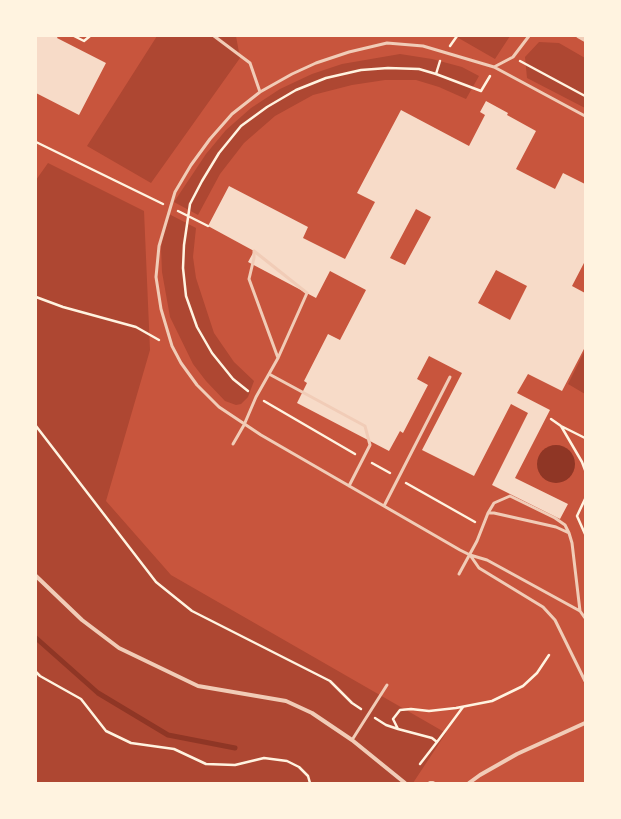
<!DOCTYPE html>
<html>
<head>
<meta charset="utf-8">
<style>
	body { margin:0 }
	#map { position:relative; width:621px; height:819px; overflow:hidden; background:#c8553d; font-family:Jost,sans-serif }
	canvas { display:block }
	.frame { position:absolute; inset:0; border:37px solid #fff3e0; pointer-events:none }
</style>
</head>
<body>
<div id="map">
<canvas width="621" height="819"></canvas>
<div class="frame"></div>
</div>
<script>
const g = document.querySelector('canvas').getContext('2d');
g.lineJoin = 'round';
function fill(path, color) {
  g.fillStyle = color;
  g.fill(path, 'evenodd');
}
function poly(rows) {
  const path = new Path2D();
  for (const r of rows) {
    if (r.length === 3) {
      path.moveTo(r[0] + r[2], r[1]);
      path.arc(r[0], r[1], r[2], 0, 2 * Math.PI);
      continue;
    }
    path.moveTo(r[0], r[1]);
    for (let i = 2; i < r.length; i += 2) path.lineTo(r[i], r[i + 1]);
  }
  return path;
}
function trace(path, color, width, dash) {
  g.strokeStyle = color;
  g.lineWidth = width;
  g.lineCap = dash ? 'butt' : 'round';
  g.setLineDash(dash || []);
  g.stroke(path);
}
const green = poly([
	[157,36,236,36,240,58,151,183,87,146],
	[455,36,510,36,495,59],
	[539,42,559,43,585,58,585,108,527,78,525,57],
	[400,54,432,59,462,67,479,76,466,99,439,87,416,80,385,80,352,85,313,95,275,116,244,143,220,174,198,215,174,202,206,154,226,130,251,108,280,89,312,74,342,64],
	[48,163,144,211,150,350,106,501,171,575,446,733,413,783,36,783,36,180],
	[167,213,196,228,193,257,196,278,214,333,234,362,254,381,248,397,241,404,236,405,225,401,206,381,193,364,170,317,162,272,161,248],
	[585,350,585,394,568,384]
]);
const water = poly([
	[556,464,19]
]);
const stream = poly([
	[36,638,98,693,168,735,235,748]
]);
const building = poly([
	[36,36,58,36,57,38,106,63,79,115,36,93],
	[486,101,508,113,507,115,536,131,516,169,555,189,563,173,585,184,585,261,572,286,585,293,585,347,562,391,528,374,517,393,550,410,515,478,568,504,560,519,492,485,528,413,511,404,474,476,422,450,462,373,429,356,417,379,428,385,403,433,400,431,389,451,297,403,307,383,304,381,328,334,340,340,366,290,330,271,316,298,248,262,254,251,208,226,229,186,308,227,303,238,345,259,375,202,357,193,401,110,469,146,485,115,480,112],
	[416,209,431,217,405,265,390,258],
	[496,270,527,286,510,320,478,303]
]);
const path = poly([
	[74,36,84,41,90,36],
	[450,46,457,36],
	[520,61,585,96],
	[436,74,440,61],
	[36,142,163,204],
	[178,211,208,226],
	[36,297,63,307,136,327,159,340],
	[248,391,233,379,212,353,197,327,186,296,183,268,184,245,190,204,202,181,219,153,241,126,267,107,296,90,326,78,361,70,388,68,419,69,436,74,481,91,490,76],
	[264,401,355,454],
	[551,419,561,426,585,438],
	[36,426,156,582,192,611,330,681,352,703,361,709],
	[561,426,582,462,585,470],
	[372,463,390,473],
	[406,483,475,522],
	[585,499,577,516,585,534],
	[36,672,40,676,81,699,106,731,131,743,174,749,206,764,235,765,264,758,287,761,299,767,308,776,310,783],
	[375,718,386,725,398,729],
	[437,742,463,707],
	[420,764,437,742,432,738,398,729,393,719,400,710,411,709,429,711,456,708,492,701,523,686,537,673,549,655]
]);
const service = poly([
	[214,36,250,63,260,92],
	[529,36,513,57,494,67,423,46,387,43,349,52,316,63,292,74,260,92,232,114,210,139,191,165,175,192,159,246,156,277,161,309,172,346,181,363,197,385,219,407,261,435,460,550,470,555,487,560,580,611,585,618],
	[494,67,585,116],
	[254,251,254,258,249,279,278,358],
	[269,374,365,426,370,445,349,486],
	[233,444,244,425,256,397,278,358,307,293,254,251],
	[384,506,450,377],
	[488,513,494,513,556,527,569,533],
	[470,555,479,568,543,607,555,620,585,681],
	[459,574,477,541,488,513,494,503,510,496,555,518,565,525,569,533,572,543,580,611],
	[352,740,387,685]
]);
const minor = poly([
	[578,36,585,40],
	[36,576,82,620,119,648,198,686,286,701,312,713,352,740,405,783],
	[430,783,433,783],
	[469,783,480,775,517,754,585,723]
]);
fill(green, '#ae4732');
fill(water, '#8f3625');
trace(stream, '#8f3625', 5);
fill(building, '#f7dbc8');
trace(path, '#fff3e0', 2.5);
trace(service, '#f1ccb7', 3);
trace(minor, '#f1ccb7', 4);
</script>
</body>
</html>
